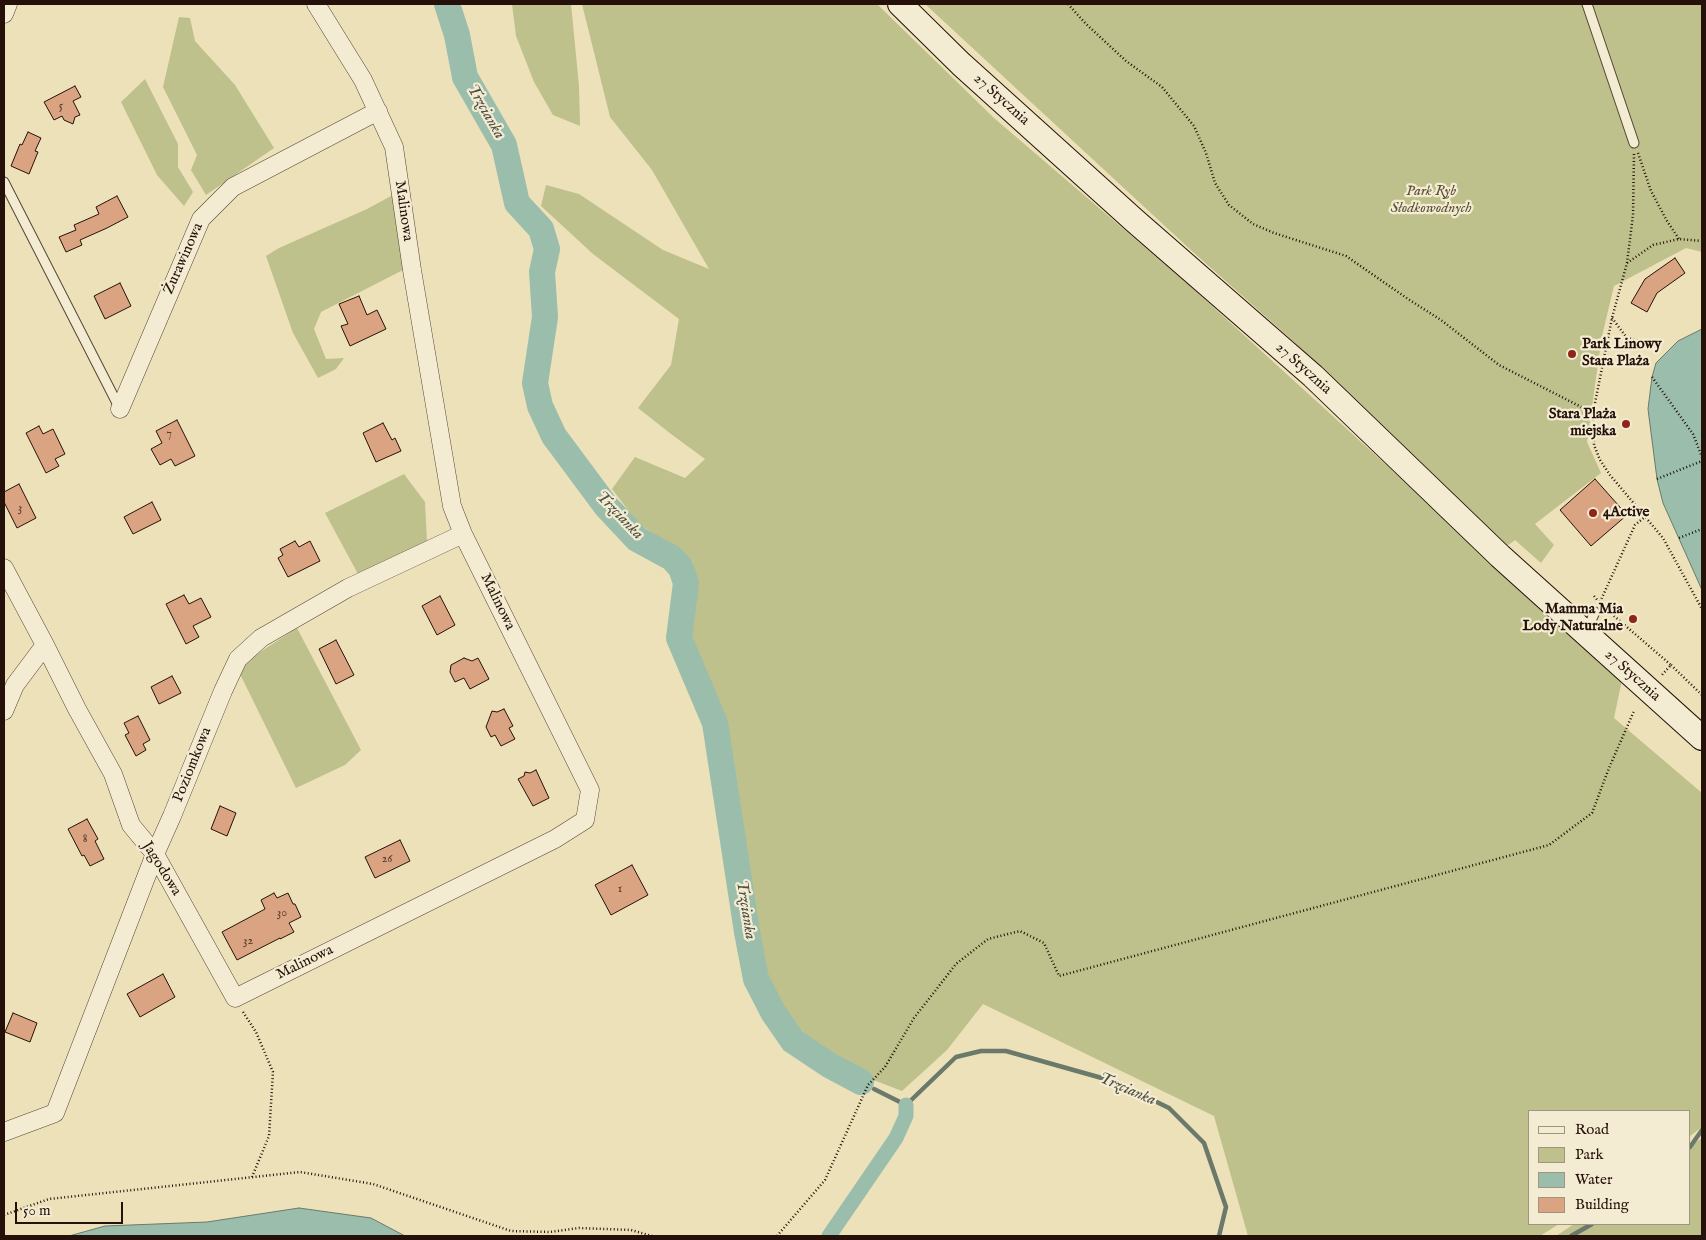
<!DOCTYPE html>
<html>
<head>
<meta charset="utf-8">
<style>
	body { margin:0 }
	#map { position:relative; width:1706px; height:1240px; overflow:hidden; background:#ede1ba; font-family:"IM FELL English",serif }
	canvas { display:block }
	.frame { position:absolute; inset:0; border:5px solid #251109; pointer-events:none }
	.legend { position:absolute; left:1528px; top:1110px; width:162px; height:115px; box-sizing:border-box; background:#f3ecd2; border:1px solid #a19482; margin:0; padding:6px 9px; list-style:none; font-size:15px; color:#251109 }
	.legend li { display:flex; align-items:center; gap:10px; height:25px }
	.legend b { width:25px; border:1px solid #a19482 }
	.scale { position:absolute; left:15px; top:1202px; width:108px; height:22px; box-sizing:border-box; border:2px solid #251109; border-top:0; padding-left:6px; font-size:15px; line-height:18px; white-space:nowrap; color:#251109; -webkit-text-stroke:4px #f3ecd2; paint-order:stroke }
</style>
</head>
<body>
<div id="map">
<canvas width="1706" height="1240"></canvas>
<div class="frame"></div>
<ul class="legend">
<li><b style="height:6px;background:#f3ecd2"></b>Road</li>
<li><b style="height:14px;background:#bec18b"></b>Park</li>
<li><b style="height:14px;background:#9abeab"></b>Water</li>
<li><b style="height:14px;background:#daa482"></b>Building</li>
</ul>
<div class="scale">50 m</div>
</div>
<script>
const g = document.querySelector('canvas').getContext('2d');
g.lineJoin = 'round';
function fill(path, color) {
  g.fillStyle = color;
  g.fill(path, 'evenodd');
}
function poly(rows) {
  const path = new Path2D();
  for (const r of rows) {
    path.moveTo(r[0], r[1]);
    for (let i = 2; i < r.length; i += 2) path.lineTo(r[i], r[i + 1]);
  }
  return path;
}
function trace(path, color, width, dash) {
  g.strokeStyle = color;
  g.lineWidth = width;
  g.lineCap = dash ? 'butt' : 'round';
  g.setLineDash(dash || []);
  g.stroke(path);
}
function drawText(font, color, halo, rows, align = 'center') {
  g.font = font + ' "IM FELL English",serif';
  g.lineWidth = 4.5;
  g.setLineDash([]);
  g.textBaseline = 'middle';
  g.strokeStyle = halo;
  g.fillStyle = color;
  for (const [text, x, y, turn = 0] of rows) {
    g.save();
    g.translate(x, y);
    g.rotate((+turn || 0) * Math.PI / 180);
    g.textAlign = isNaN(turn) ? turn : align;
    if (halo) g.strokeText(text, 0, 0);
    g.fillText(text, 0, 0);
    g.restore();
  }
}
const green = poly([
	[512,4,571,4,579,86,580,126,553,115,534,82,516,36],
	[582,4,877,4,994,118,1189,285,1622,680,1614,718,1702,793,1702,1127,1690,1136,1690,1111,1530,1111,1530,1224,1559,1224,1540,1236,1248,1236,1214,1116,983,1004,947,1050,902,1091,863,1076,810,1042,771,989,749,892,722,712,686,636,695,585,693,562,638,523,612,489,635,457,685,478,705,459,671,434,638,408,671,365,679,319,593,254,541,206,546,185,579,194,663,250,709,269,652,170,610,117],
	[925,4,1702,4,1702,252,1686,248,1614,286,1602,336,1587,442,1601,473,1535,524,1554,545,1541,563,1515,540,1507,546,1399,445,1292,340,1193,252],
	[179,17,190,18,195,41,235,85,274,148,206,195,191,170,197,155,163,87],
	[145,79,178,144,178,167,193,192,184,206,157,175,121,102],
	[393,195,403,270,321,312,314,329,326,359,344,358,336,369,318,378,293,333,266,256,279,248,367,209],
	[404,474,425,502,427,541,358,574,325,513],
	[297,628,361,750,345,765,296,788,240,674,243,663],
	[1702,1138,1702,1236,1556,1236,1574,1224,1690,1224,1690,1146]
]);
const water = poly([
	[1702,329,1702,590,1663,503,1657,479,1648,409,1652,377,1656,363,1678,341,1702,329],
	[299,1208,371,1218,405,1236,69,1236,105,1226,207,1222,299,1208]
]);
const stream = poly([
	[874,1089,906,1105,956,1057,981,1051,1006,1051,1116,1082,1169,1108,1204,1143,1226,1207,1219,1236],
	[1690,1147,1702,1130],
	[1571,1236,1592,1224]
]);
const canal = poly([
	[829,1236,896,1138,906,1116,906,1105]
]);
const river = poly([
	[447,4,457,35,465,77,504,145,517,203,541,229,547,249,542,272,545,317,535,383,540,406,554,436,606,506,637,539,672,558,681,568,686,583,679,638,715,723,747,932,756,979,773,1012,793,1041,829,1065,861,1082]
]);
const building = poly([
	[75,86,81,97,73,101,80,115,75,117,73,124,64,120,62,116,54,120,44,102,75,86],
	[28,132,41,138,35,151,38,152,29,174,11,166,20,144,22,145,28,132],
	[117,196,128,217,107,228,80,240,82,245,66,252,59,237,76,230,74,225,99,214,96,207,117,196],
	[1675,258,1685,273,1657,293,1647,312,1631,303,1645,279,1675,258],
	[120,283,131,306,105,319,94,296,120,283],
	[359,296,367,315,377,310,386,329,350,346,341,326,348,324,339,304,359,296],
	[177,420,195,456,175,466,171,459,160,465,151,449,162,443,156,431,177,420],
	[383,423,392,440,395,438,401,451,376,462,363,433,383,423],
	[39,426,43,434,53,429,65,454,55,459,59,466,46,473,26,433,39,426],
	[1595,479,1627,515,1591,546,1560,510,1595,479],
	[19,484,36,518,17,528,4,502,4,492,19,484],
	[152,502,161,520,133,534,124,517,152,502],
	[295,541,299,547,310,541,320,561,288,577,278,558,283,555,280,549,295,541],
	[184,595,189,604,201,598,211,617,193,626,199,637,186,644,166,604,184,595],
	[440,596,455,625,437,635,422,606,440,596],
	[336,640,354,675,336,684,319,649,336,640],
	[464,658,472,661,478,658,489,679,470,689,464,678,455,682,450,672,451,665,464,658],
	[172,676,181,693,159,704,151,687,172,676],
	[504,709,513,726,509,728,515,739,501,746,495,735,491,737,486,727,492,711,497,712,504,709],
	[138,716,150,740,143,744,146,750,136,756,125,735,129,733,124,723,138,716],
	[536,770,549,798,533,806,518,779,524,776,525,772,530,773,536,770],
	[220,806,236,813,227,836,211,829,220,806],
	[87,819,98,839,95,841,104,859,90,866,84,855,82,856,68,829,87,819],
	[400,840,410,861,375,878,365,857,400,840],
	[632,865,648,895,611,915,595,885,632,865],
	[274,893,277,898,288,893,293,904,295,904,301,917,289,923,294,932,280,939,280,938,237,960,222,932,265,909,261,900,274,893],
	[163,974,175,997,140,1017,127,994,163,974],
	[13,1013,37,1023,30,1042,5,1032,13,1013]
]);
const path = poly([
	[1068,4,1086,24,1126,61,1162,87,1194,126,1206,153,1215,183,1229,205,1253,224,1274,233,1346,256,1408,299,1441,320,1499,365,1593,413],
	[1638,153,1651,191,1667,221,1679,239],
	[1634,154,1633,215,1627,263,1612,318,1593,413,1594,445,1600,460,1610,475,1663,538,1702,609],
	[1627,263,1653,245,1679,239,1702,241],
	[1612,318,1627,338,1652,344],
	[1652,377,1693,434,1702,457],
	[1657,479,1702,461],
	[1679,538,1702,529],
	[1594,596,1599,602],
	[1600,602,1635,525,1646,516],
	[1606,609,1671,665,1661,676],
	[1671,665,1702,695],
	[243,1012,256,1032,273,1072,269,1136,252,1177],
	[4,1215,49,1199,300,1172,373,1184,511,1231,550,1232,579,1228,631,1230,652,1236],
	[777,1236,825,1180,868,1085,885,1067,914,1018,956,964,988,939,1020,931,1044,943,1059,976,1549,845,1592,813,1609,768,1634,711]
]);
const lane = poly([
	[1587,4,1634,143],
	[4,182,120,409],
	[1586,632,1595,612]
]);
const street = poly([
	[4,14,8,4],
	[120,409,201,219,233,187,378,111],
	[4,568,45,645,77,709,113,774,131,825,155,854,235,998,555,839,585,820,590,790,463,534,452,506,412,270,394,147,363,80,316,4],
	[4,711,15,685,45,645],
	[4,1132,55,1113,155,854,172,816,223,691,238,659,261,638,348,588,463,534]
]);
const secondary = poly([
	[900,4,961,64,1135,221,1313,376,1500,556,1702,738]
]);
const markers = [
	[1572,354,5,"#8f2418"],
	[1626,424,5,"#8f2418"],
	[1593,513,5,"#8f2418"],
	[1633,619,5,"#8f2418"]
];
const numberNames = [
	["5",61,107],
	["7",169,435],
	["3",20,509],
	["8",85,840],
	["26",387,860],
	["1",620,890],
	["30",282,914],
	["32",248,942]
];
const streetNames = [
	["27 Stycznia",1001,100,42],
	["Malinowa",403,211,82],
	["Żurawinowa",184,259,-66],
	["27 Stycznia",1303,369,42],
	["Malinowa",497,602,64],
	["27 Stycznia",1632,676,42],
	["Poziomkowa",193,765,-68],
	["Jagodowa",161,869,58],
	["Malinowa",305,963,-26]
];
const parkNames = [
	["Park Ryb",1431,192],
	["Słodkowodnych",1431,209]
];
const poiNames = [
	["Park Linowy",1582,345],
	["Stara Plaża",1582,362],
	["Stara Plaża",1616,415,"right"],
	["miejska",1616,432,"right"],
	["4Active",1603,513],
	["Mamma Mia",1623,610,"right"],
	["Lody Naturalne",1623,627,"right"]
];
const waterNames = [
	["Trzcianka",485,112,60],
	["Trzcianka",619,516,46],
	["Trzcianka",745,910,81],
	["Trzcianka",1127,1090,23]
];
fill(green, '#bec18b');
fill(water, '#9abeab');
trace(water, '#6b796a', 1);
trace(stream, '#6b796a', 4.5);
trace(canal, '#9abeab', 15);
trace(river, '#9abeab', 26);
fill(building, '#daa482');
trace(building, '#251109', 1);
trace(lane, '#574535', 11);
trace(street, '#574535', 19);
trace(secondary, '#251109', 26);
trace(path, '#251109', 2.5, [1, 2.5]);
trace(lane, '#f3ecd2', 9);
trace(street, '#f3ecd2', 18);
trace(secondary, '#f3ecd2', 24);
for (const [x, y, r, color] of markers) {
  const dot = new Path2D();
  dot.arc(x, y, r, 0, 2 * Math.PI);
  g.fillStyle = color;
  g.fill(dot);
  trace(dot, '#f3ecd2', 2);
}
drawText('12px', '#523627', null, numberNames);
drawText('15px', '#251109', '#f3ecd2', streetNames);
drawText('italic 15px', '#5b4f36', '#f3ecd2', parkNames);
drawText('bold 15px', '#251109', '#f3ecd2', poiNames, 'left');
drawText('italic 16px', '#4e4e42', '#f3ecd2', waterNames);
</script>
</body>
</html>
